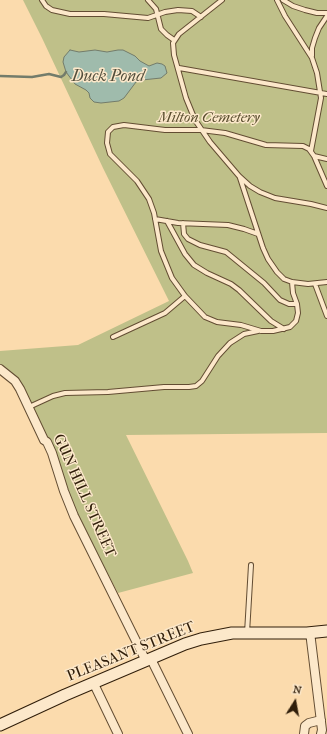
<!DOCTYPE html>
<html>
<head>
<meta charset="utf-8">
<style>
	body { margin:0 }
	#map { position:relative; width:327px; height:734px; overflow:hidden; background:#fbdbad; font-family:"IM FELL French Canon",serif }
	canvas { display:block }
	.north { position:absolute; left:275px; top:682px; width:40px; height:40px; -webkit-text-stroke:3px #fce8ca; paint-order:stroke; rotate:11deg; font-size:11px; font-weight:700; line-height:16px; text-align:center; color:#301e0a }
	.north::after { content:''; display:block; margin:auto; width:14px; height:18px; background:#301e0a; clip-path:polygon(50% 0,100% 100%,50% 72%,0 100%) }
</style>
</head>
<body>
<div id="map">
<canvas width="327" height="734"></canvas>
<div class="north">N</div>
</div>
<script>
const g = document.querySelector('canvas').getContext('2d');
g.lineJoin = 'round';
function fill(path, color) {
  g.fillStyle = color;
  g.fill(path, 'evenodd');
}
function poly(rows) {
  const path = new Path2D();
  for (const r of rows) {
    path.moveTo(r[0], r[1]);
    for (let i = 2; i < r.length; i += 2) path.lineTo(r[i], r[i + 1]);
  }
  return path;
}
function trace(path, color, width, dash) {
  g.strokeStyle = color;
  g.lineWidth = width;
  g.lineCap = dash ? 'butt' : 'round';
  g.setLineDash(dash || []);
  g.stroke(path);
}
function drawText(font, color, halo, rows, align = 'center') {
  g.font = font + ' "IM FELL French Canon",serif';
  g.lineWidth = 3;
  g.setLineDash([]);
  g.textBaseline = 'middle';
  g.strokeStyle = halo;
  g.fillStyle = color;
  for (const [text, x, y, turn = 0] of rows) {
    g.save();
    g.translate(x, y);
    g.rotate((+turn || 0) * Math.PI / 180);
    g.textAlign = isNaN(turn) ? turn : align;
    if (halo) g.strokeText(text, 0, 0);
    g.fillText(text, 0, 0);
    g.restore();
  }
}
const green = poly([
	[23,0,327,0,327,433,126,435,188,561,193,573,118,593,81,523,68,494,55,453,23,386,11,373,0,365,0,351,78,345,169,301,103,168,42,38]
]);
const water = poly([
	[70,50,79,52,95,50,107,52,118,50,123,50,135,56,140,61,149,66,157,63,162,64,165,66,167,73,161,78,142,80,136,82,124,98,119,101,101,103,94,102,90,98,89,93,86,90,75,84,66,72,63,62,64,57,70,50]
]);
const stream = poly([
	[0,76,32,77,49,74,61,77,64,75,66,72]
]);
const lane = poly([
	[42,0,46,6,52,10,70,14,104,14,148,18,165,12,178,10,192,11,201,17],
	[148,0,156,9,161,29,167,35,174,40],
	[222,0,179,34,173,43,174,55,186,98,195,120,210,142,239,176,250,186,260,192,275,198,311,204,327,208],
	[277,0,285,16,312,58,317,73,321,98,311,151],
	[283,0,293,6,305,10,317,13,327,13],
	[312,56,312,48,315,38,319,28,327,16],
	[179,68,327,94],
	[314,156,327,159],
	[240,178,263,248,268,259,277,272,284,279,292,282,308,284,327,282],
	[155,219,178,223,228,225,244,229,258,234],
	[167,221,185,254,194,265,207,273,231,284,239,290,271,321,284,329],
	[183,223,184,234,188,239,200,245,226,252,264,283,280,300,289,304,297,304],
	[292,282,293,293,297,304,298,313,296,321,290,327,273,331,261,331,241,325,217,322,205,317,185,296,172,278,161,251,154,213,149,199,137,181,110,154,107,143,108,132,113,127,124,125,165,130,201,130,225,133,266,145,303,146,309,149,314,156,327,186],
	[315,284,327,316],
	[113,337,165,313,185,296],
	[29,407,53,396,65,393,108,392,164,387,189,387,196,386,202,381,218,356,230,343,244,334,258,331],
	[247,633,251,565]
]);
const street = poly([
	[0,369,15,381,20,389,44,440,47,442,52,453,64,491,74,516,146,661],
	[310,632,322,730,321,734],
	[151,659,188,734],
	[94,684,118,734],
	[304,734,305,726,309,723,321,720]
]);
const secondary = poly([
	[0,725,65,695,185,644,201,639,232,633,307,633,327,631]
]);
const parkNames = [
	["Milton Cemetery",209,118]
];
const streetNames = [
	["GUN HILL STREET",84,496,66],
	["PLEASANT STREET",131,652,-22]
];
const waterNames = [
	["Duck Pond",108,77]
];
fill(green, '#bfc089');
fill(water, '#9fbbac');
trace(water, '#737c6b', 1);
trace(stream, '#737c6b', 2.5);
trace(lane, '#634d33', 6);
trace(street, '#634d33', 10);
trace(secondary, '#301e0a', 13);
trace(lane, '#fce8ca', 4);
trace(street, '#fce8ca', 8);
trace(secondary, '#fce8ca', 11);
drawText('italic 15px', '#5b4f30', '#fce8ca', parkNames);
drawText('15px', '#301e0a', '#fce8ca', streetNames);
drawText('italic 16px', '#514d3b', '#fce8ca', waterNames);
</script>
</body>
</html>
